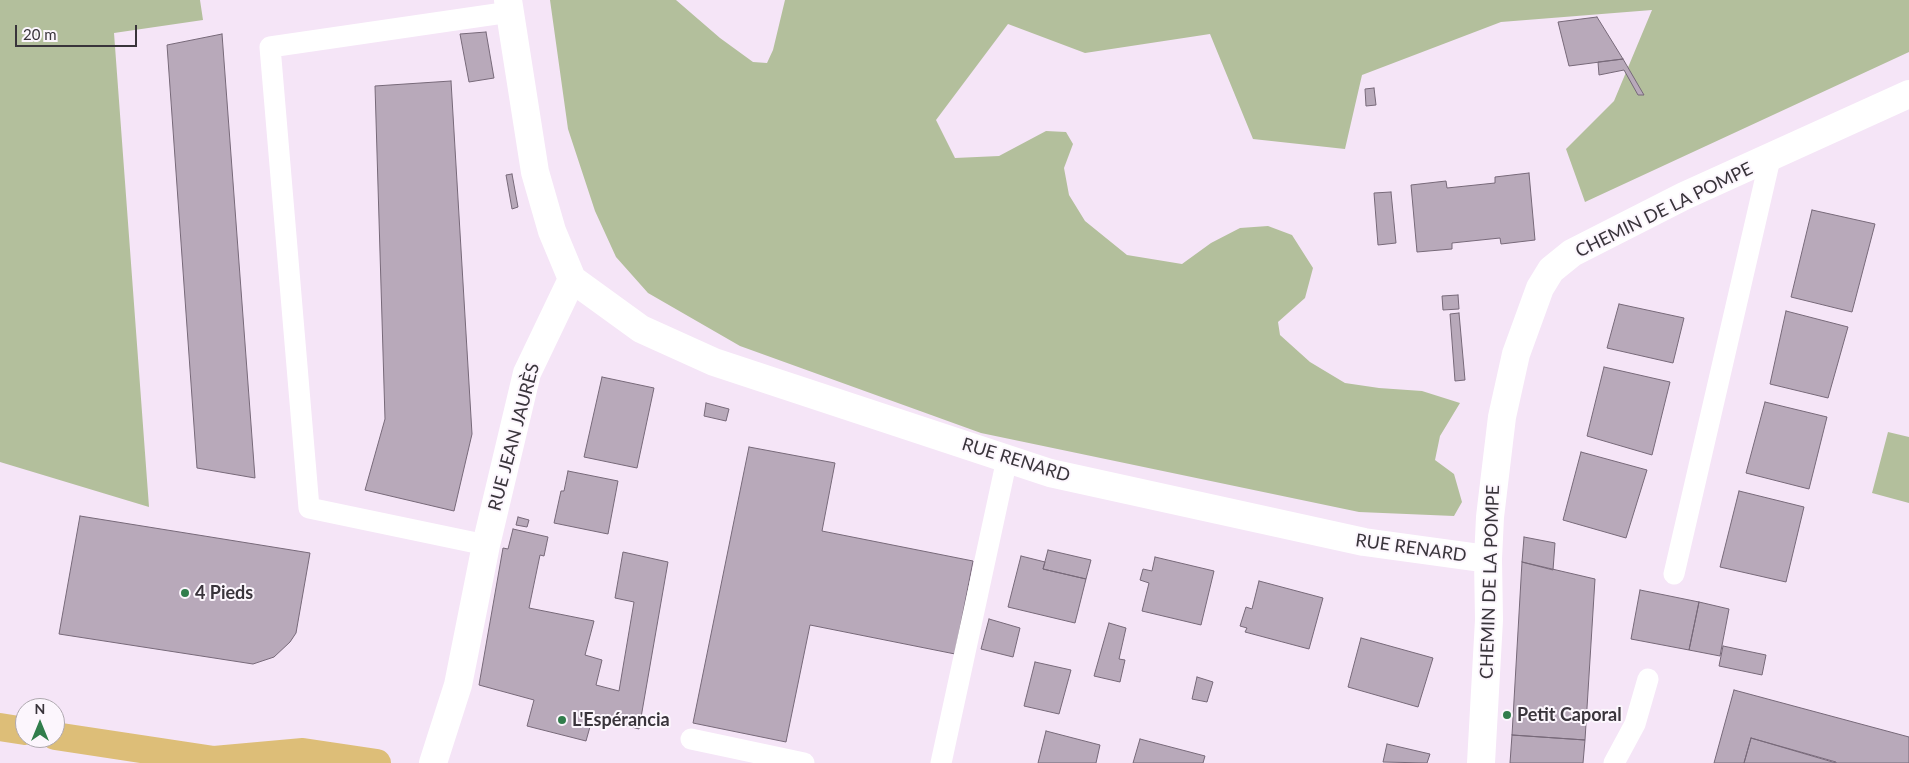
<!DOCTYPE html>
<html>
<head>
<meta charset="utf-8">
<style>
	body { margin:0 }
	#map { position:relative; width:1909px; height:763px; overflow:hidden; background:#f5e5f7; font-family:Lato,sans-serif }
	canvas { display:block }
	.north { position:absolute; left:15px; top:698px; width:50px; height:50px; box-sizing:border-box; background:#fcf6fd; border:1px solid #aea8af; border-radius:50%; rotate:0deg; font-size:14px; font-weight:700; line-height:20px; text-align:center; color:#39343b }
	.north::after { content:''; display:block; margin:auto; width:18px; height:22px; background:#317d4c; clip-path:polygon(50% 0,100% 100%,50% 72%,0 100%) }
	.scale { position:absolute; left:15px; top:25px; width:122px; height:22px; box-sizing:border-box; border:2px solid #39343b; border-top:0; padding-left:6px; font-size:15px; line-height:18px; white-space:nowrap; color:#39343b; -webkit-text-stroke:4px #fcf6fd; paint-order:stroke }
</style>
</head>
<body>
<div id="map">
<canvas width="1909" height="763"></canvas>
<div class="north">N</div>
<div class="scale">20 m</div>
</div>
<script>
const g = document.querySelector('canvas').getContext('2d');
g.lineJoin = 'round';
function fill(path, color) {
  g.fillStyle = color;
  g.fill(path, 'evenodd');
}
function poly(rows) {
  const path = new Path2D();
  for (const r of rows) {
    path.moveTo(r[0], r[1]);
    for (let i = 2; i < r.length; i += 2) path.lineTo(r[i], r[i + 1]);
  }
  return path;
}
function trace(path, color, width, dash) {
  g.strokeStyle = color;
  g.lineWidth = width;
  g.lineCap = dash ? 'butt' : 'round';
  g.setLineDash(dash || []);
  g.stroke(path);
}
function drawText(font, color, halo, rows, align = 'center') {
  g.font = font + ' Lato,sans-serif';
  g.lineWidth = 4;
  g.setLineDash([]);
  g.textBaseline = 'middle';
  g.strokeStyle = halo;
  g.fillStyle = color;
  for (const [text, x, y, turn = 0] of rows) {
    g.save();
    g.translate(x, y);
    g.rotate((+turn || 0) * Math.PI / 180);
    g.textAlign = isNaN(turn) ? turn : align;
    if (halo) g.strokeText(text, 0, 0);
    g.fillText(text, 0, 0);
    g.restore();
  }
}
const green = poly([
	[0,0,200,0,203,20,114,33,149,507,0,462],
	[550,0,676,0,720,38,753,62,767,63,773,50,785,0,1909,0,1909,52,1585,202,1566,149,1614,101,1652,10,1501,22,1362,75,1345,149,1253,139,1210,34,1085,53,1008,24,936,120,955,158,999,156,1046,131,1066,132,1073,144,1064,168,1069,195,1085,221,1127,255,1182,264,1211,243,1240,228,1268,226,1292,235,1313,268,1305,298,1278,322,1280,335,1310,362,1345,383,1379,388,1422,391,1460,403,1440,436,1435,460,1454,474,1462,502,1454,516,1359,512,981,433,740,346,648,293,616,257,595,211,568,129],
	[1888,432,1909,437,1909,503,1872,493]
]);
const building = poly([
	[1597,17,1623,59,1569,66,1558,22,1597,17],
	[486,32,494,78,469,82,460,34,486,32],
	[222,34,255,478,197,468,167,45,222,34],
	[1623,59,1644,95,1638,95,1624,70,1599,75,1598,62,1623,59],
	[451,81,472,434,454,511,365,490,385,419,375,86,451,81],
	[1374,88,1376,105,1366,106,1365,89,1374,88],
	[1529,173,1535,240,1501,244,1500,238,1452,243,1452,249,1417,252,1411,185,1446,181,1447,188,1495,183,1495,177,1529,173],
	[512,174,518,207,512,209,506,175,512,174],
	[1391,192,1396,243,1378,245,1374,193,1391,192],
	[1812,210,1875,224,1852,312,1791,297,1812,210],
	[1458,295,1459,309,1443,310,1442,296,1458,295],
	[1619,304,1684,318,1673,363,1607,348,1619,304],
	[1786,311,1848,327,1828,398,1770,384,1786,311],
	[1459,313,1465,380,1455,381,1450,314,1459,313],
	[1604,367,1670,382,1652,455,1587,436,1604,367],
	[602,377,654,388,637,468,584,457,602,377],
	[1765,402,1827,417,1809,489,1746,473,1765,402],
	[706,403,729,409,726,421,704,416,706,403],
	[749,447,835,463,822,531,973,561,955,654,810,625,786,742,693,723,749,447],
	[1581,452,1647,470,1626,538,1563,520,1581,452],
	[568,471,618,481,608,534,554,523,561,491,564,491,568,471],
	[1739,491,1804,507,1786,582,1720,567,1739,491],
	[80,516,310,553,296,633,290,642,274,657,253,664,59,634,80,516],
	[518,517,529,520,527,527,516,525,518,517],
	[513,529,548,537,544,556,540,555,529,608,594,621,585,655,602,660,596,685,619,691,634,602,615,598,623,552,668,562,639,729,593,716,586,741,527,726,534,700,479,685,503,548,508,549,513,529],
	[1524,537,1555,543,1553,570,1522,562,1524,537],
	[1048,550,1091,560,1086,579,1043,569,1048,550],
	[1021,556,1045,562,1043,569,1086,579,1075,623,1008,607,1021,556],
	[1155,557,1214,571,1201,625,1142,611,1149,583,1140,580,1143,569,1152,571,1155,557],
	[1522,562,1595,579,1585,740,1512,735,1522,562],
	[1259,581,1323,598,1309,649,1245,632,1247,628,1240,626,1246,607,1252,609,1259,581],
	[1640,590,1699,602,1689,650,1631,639,1640,590],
	[1699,602,1729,609,1720,656,1689,650,1699,602],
	[989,619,1020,628,1013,657,981,649,989,619],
	[1109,623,1126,628,1119,659,1125,660,1120,682,1094,676,1109,623],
	[1361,638,1433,658,1418,707,1348,687,1361,638],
	[1723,646,1766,655,1762,675,1719,666,1723,646],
	[1035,662,1071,670,1059,714,1024,706,1035,662],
	[1197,677,1213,682,1207,702,1192,699,1197,677],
	[1734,690,1909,737,1909,763,1836,763,1751,738,1744,763,1714,763,1734,690],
	[1046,731,1100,745,1096,763,1038,763,1046,731],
	[1512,735,1585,740,1583,763,1510,763,1512,735],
	[1751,738,1836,762,1836,763,1744,763,1751,738],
	[1140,739,1205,756,1203,763,1133,763,1140,739],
	[1387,744,1430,754,1427,763,1383,762,1387,744]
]);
const lane = poly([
	[486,545,309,508,270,47,510,12],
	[1674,574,1770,159],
	[691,739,804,763],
	[941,763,1007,459],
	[1614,763,1635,724,1648,679]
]);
const street = poly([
	[1488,559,1490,517,1502,417,1516,354,1540,288,1551,270,1572,253,1684,196,1909,94]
]);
const secondary = poly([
	[572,279,641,329,714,362,1050,473,1364,542,1488,559,1489,620,1481,763],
	[433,763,458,685,486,545,527,373,572,279,552,231,535,172,508,0]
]);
const primary = poly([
	[0,727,25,731],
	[55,736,214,760,303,752,377,763]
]);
const markers = [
	[185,593,5,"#317d4c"],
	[1507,715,5,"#317d4c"],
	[562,720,5,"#317d4c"]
];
const streetNames = [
	["CHEMIN DE LA POMPE",1664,210,-26],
	["RUE JEAN JAURÈS",514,437,-75],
	["RUE RENARD",1016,460,17],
	["RUE RENARD",1411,548,8],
	["CHEMIN DE LA POMPE",1490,582,-88]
];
const poiNames = [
	["4 Pieds",195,593],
	["Petit Caporal",1517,715],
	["L'Espérancia",572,720]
];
fill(green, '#b3bf9c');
fill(building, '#b8a9ba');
trace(building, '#776979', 1);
trace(lane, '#fff', 21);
trace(street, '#fff', 28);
trace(secondary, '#fff', 28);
trace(primary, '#ddbe78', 28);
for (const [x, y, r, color] of markers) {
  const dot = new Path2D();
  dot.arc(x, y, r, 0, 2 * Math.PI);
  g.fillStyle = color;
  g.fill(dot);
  trace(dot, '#fcf6fd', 2);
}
drawText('18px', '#39343b', '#fcf6fd', streetNames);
drawText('bold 18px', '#39343b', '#fcf6fd', poiNames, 'left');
</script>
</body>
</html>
